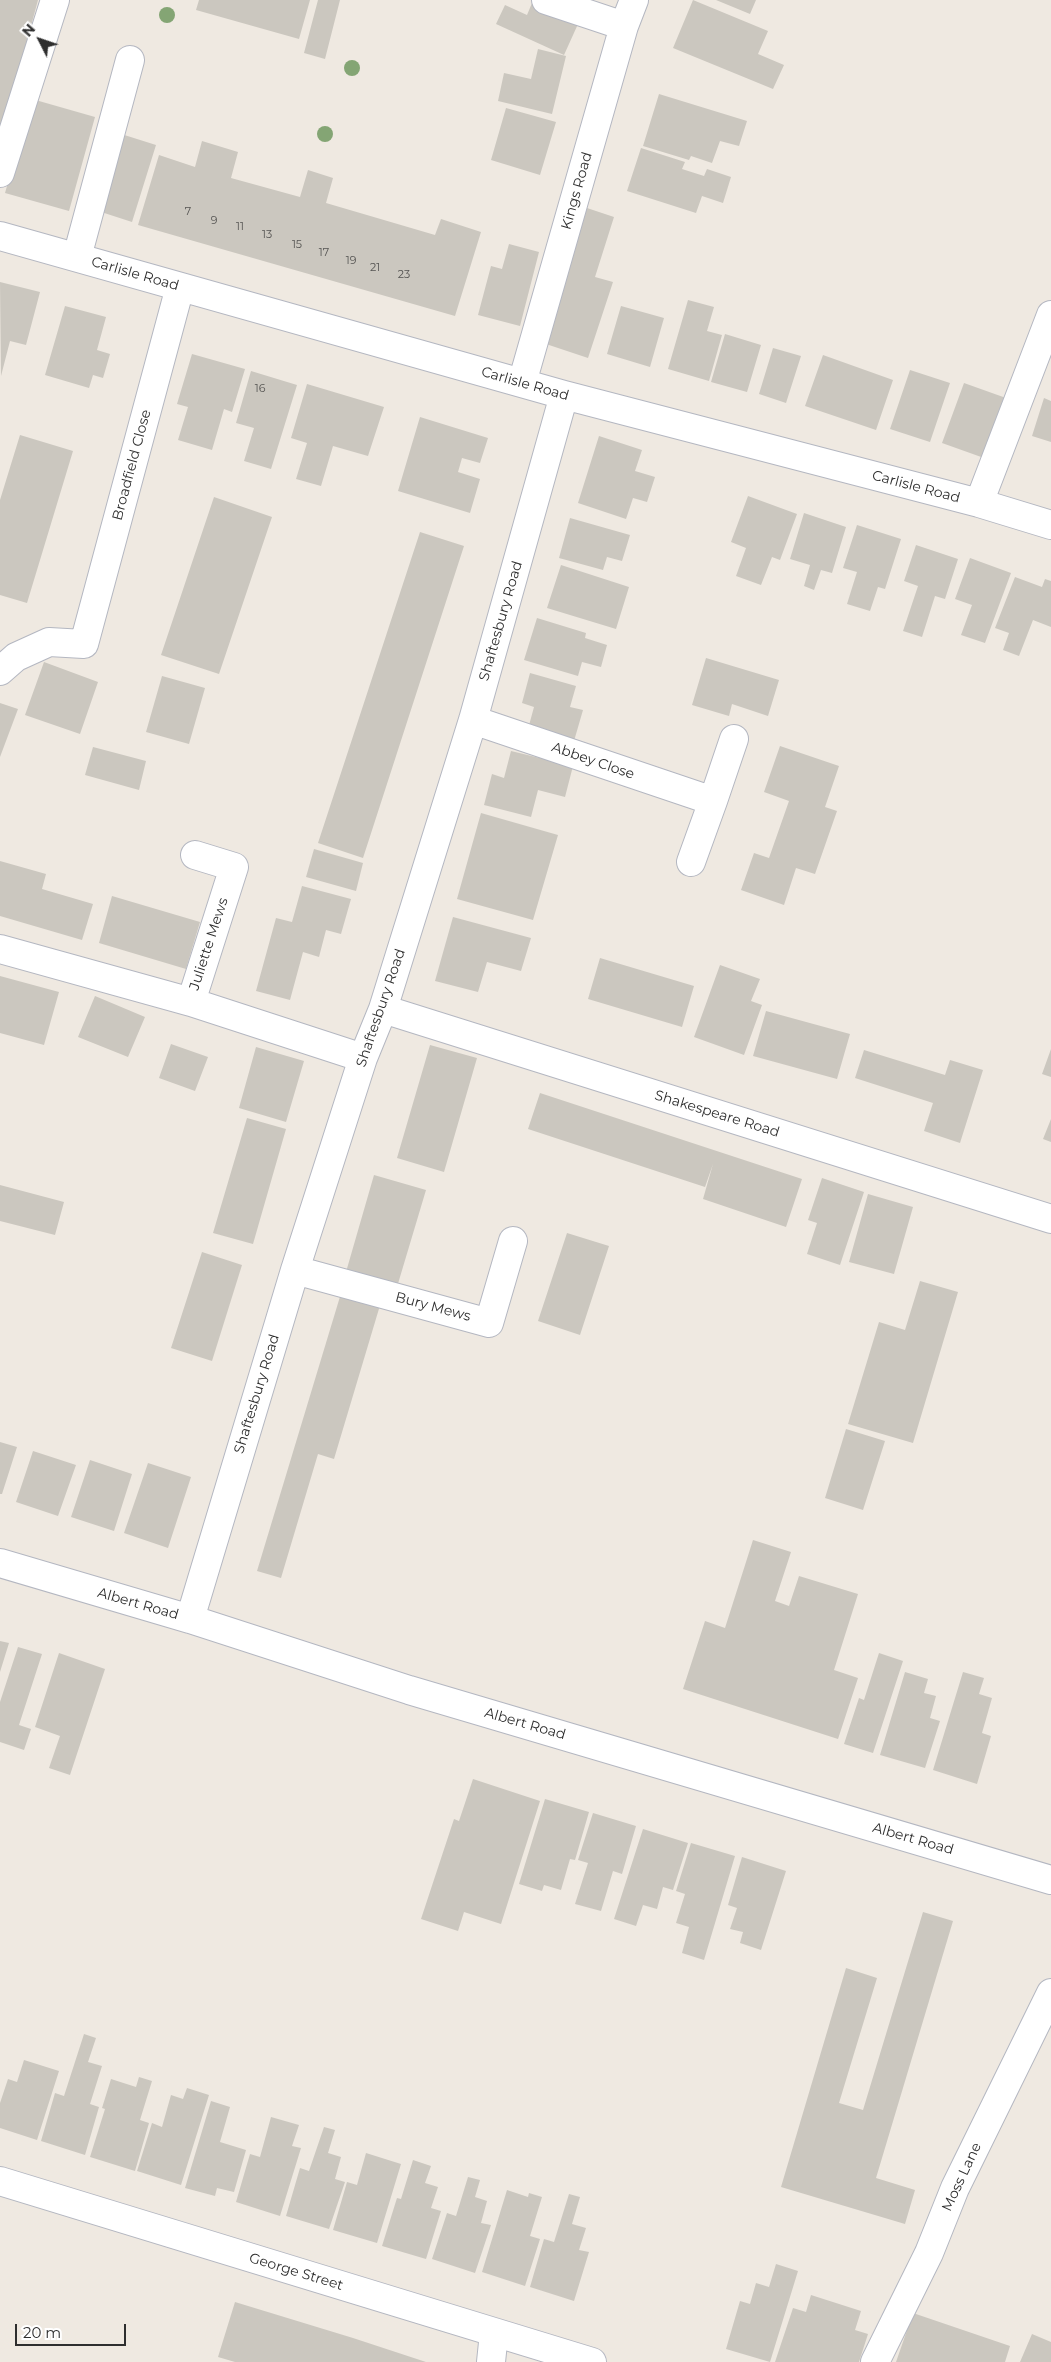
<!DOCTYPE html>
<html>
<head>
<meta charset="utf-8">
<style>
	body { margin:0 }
	#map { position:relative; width:1051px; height:2362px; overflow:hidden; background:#efe9e1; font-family:Montserrat,sans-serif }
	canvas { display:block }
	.north { position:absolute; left:15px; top:15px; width:50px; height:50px; -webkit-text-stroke:4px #fff; paint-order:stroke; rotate:311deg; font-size:14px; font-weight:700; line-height:20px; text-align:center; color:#2e2e2e }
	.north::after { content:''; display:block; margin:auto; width:18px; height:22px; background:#2e2e2e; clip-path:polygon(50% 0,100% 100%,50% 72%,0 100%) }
	.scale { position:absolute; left:15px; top:2324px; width:111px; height:22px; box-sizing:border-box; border:2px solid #2e2e2e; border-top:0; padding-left:6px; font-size:15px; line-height:18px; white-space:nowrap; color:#2e2e2e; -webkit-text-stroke:4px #fff; paint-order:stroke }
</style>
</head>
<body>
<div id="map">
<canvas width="1051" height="2362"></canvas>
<div class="north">N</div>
<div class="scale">20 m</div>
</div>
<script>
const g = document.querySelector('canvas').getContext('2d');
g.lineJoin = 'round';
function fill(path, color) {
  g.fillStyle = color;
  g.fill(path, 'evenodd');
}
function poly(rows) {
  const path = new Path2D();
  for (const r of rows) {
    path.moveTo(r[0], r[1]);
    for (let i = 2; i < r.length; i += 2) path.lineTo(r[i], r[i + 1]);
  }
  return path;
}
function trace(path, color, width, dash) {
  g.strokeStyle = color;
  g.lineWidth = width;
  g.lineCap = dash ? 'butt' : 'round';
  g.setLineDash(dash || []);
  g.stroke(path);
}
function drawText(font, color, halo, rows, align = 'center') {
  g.font = font + ' Montserrat,sans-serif';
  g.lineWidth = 5;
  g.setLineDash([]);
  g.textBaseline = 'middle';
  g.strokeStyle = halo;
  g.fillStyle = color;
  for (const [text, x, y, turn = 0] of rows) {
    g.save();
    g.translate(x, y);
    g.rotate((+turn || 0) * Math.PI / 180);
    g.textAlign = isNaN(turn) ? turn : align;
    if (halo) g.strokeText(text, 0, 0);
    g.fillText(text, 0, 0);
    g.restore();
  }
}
const building = poly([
	[0,0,38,0,4,126,0,125],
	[199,0,310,0,299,39,196,10],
	[318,0,340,0,325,59,304,53],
	[693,0,768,31,758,54,784,65,773,89,673,48],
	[716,0,756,0,750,14],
	[532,3,578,24,564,55,496,24,505,5,527,15],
	[538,49,566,56,552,114,498,101,504,73,531,79],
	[659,94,747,121,739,146,720,141,712,163,691,156,689,160,643,146],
	[32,99,95,117,69,211,5,193],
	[506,108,556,122,540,175,491,160],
	[118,133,156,145,132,222,95,210],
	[202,141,238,152,231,178,300,197,308,170,333,178,326,203,435,235,441,219,481,232,455,316,138,225,159,155,195,167],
	[641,148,685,162,682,169,704,176,707,169,731,177,723,203,702,196,696,213,627,191],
	[587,208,614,217,595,277,613,282,588,358,543,343],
	[509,244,539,252,520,326,478,315,491,266,502,269],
	[0,282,40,292,26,345,10,341,1,376],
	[688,300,714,307,707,331,722,335,709,381,668,369],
	[65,306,106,317,97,350,110,354,103,378,93,375,89,388,45,375],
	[621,306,664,318,650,367,607,354],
	[725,334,761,345,747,392,711,382],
	[773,348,801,356,786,403,759,394],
	[192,354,245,369,232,412,224,409,212,450,178,440,188,407,177,404],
	[823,355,893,380,876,430,805,406],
	[910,370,950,383,930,442,890,429],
	[251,371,297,385,271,469,244,461,254,428,236,423],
	[964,383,1006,398,984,458,942,443],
	[307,384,384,407,368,456,333,446,321,486,296,479,307,443,291,438],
	[1044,398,1051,401,1051,442,1032,436],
	[420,417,488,438,480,463,462,458,458,472,480,479,470,513,398,491],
	[20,435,73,451,27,603,0,595,0,500],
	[599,436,642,450,635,471,655,477,647,502,633,498,626,519,578,503],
	[748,496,797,514,780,560,772,557,761,585,736,576,746,548,731,542],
	[214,497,272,517,219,674,161,655],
	[804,513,846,527,832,573,821,570,814,590,804,586,810,565,790,559],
	[570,518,630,535,622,561,607,557,603,570,559,558],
	[857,525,901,539,885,589,878,587,870,611,847,604,857,572,843,568],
	[420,532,464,546,363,858,318,843],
	[916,545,958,559,945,599,935,596,922,637,903,631,918,586,904,581],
	[970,558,1011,573,985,643,961,635,972,605,955,599],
	[561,565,629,587,616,629,547,608],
	[1015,577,1042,587,1045,579,1051,581,1051,627,1033,620,1019,656,1003,650,1009,633,995,628],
	[537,618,586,633,585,638,607,645,601,667,582,662,578,676,524,660],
	[706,658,779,680,768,716,732,704,729,716,692,705],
	[44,662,98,682,80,734,25,715],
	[530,673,576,686,570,707,583,710,574,741,528,729,534,707,522,703],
	[162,676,205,688,189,744,146,732],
	[0,703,18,709,0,757],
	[780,746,839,766,825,807,837,811,815,874,796,868,784,905,741,890,754,853,769,858,789,801,764,792],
	[93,747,146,761,139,790,85,775],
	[511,751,573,766,565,797,538,790,531,817,484,805,492,774,504,778],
	[481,813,558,835,533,920,457,899],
	[314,849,363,863,356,891,306,877],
	[0,861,46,874,42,889,93,904,82,940,0,916],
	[302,886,351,899,341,934,326,930,319,957,303,952,290,1000,256,991,276,918,292,922],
	[112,896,200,922,186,969,99,943],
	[453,917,531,938,521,971,487,962,478,992,435,981],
	[600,958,694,986,682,1027,588,999],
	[720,965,760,979,751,1001,762,1005,744,1055,694,1037],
	[0,976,59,992,44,1045,0,1033],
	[95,996,145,1017,128,1057,78,1037],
	[766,1011,850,1034,837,1079,753,1056],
	[171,1044,208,1057,195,1091,159,1078],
	[430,1045,477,1058,444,1172,397,1158],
	[256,1047,304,1061,286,1122,239,1108],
	[1051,1049,1051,1077,1042,1074],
	[864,1050,945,1075,950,1060,983,1070,960,1143,924,1131,933,1103,855,1078],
	[540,1093,802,1179,786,1227,703,1199,713,1164,705,1187,528,1129],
	[247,1118,286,1129,253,1244,213,1233],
	[1051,1119,1051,1142,1043,1139],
	[374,1175,426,1190,397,1287,346,1272],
	[822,1178,864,1192,840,1265,807,1254,817,1223,808,1220],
	[0,1185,64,1202,55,1235,0,1221],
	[868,1194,913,1207,894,1274,849,1262],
	[567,1233,609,1246,580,1335,538,1321],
	[202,1252,242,1265,212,1361,171,1348],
	[920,1281,958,1292,913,1443,848,1424,879,1322,905,1330],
	[342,1290,381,1302,334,1459,318,1454,281,1578,257,1571],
	[846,1429,885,1441,863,1510,825,1498],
	[0,1442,17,1447,2,1494,0,1494],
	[33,1451,76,1465,58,1516,16,1502],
	[90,1460,132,1474,114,1531,71,1517],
	[148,1463,191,1477,168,1548,124,1533],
	[753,1540,791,1552,775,1601,789,1606,799,1576,858,1594,834,1670,858,1678,838,1739,683,1689,705,1621,725,1628],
	[0,1641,9,1643,0,1672],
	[18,1647,42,1654,19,1725,31,1729,24,1750,0,1742,0,1702],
	[59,1653,105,1669,70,1775,49,1768,60,1736,35,1727],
	[879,1653,903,1661,873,1753,844,1744,859,1698,864,1700],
	[905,1672,928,1679,924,1693,936,1696,930,1718,940,1721,925,1768,880,1755],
	[963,1672,984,1678,979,1694,992,1698,982,1733,991,1736,977,1784,933,1770],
	[473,1779,540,1801,501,1924,464,1912,458,1931,421,1919,454,1819,459,1821],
	[545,1799,589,1812,575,1860,570,1859,561,1890,544,1885,542,1891,519,1884],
	[593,1813,636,1826,622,1874,613,1871,601,1911,575,1904,588,1863,578,1860],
	[643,1829,688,1843,673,1890,663,1887,657,1909,643,1905,636,1926,614,1919],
	[691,1843,735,1856,704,1960,682,1953,689,1927,676,1923,685,1894,676,1891],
	[742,1857,786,1871,761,1950,740,1943,743,1932,730,1929,737,1908,728,1905],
	[923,1912,953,1921,876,2178,915,2190,905,2224,781,2187,846,1968,877,1978,839,2103,863,2110],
	[84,2034,96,2038,88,2062,102,2066,90,2104,99,2107,85,2155,41,2141,55,2093,64,2096],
	[24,2060,59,2071,37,2140,0,2128,0,2103,8,2079,17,2082],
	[139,2077,152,2081,140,2120,149,2123,135,2171,90,2157,105,2109,102,2108,111,2079,136,2087],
	[187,2088,209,2095,181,2185,137,2171,152,2123,162,2127,171,2095,183,2099],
	[211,2101,230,2107,220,2142,246,2150,234,2192,217,2188,215,2196,185,2188],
	[271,2117,299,2125,292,2146,301,2148,280,2216,236,2202,250,2154,260,2157],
	[324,2127,335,2130,328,2153,341,2157,335,2179,345,2182,329,2229,286,2216,300,2168,309,2171],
	[366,2153,401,2164,377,2243,333,2230,347,2182,357,2185],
	[413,2160,431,2166,425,2183,438,2187,431,2208,441,2211,426,2259,382,2246,397,2198,401,2199],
	[468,2177,480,2180,475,2197,487,2201,481,2223,491,2225,475,2273,432,2259,447,2213,456,2216],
	[507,2190,528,2197,529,2193,542,2197,530,2236,540,2239,525,2286,482,2272],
	[569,2194,580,2197,572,2224,586,2228,579,2250,589,2252,574,2301,530,2287,544,2239,554,2242],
	[776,2264,798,2271,770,2362,726,2349,740,2301,750,2304,756,2283,769,2287],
	[811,2295,861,2311,855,2330,868,2334,859,2362,775,2362,793,2308,806,2312],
	[235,2302,353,2338,426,2362,235,2362,218,2357],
	[913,2313,1010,2346,1005,2362,896,2362],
	[1032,2334,1051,2342,1051,2362,1020,2362]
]);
const minor = poly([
	[546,0,624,26],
	[0,173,55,0],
	[0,236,564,395,979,503,1051,525],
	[77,257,130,60],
	[522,383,624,26,634,0],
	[979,503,1051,315],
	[0,671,16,657,49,642,84,644,180,287],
	[473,720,713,801,734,739],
	[195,855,234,867,191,1002,363,1058],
	[691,862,713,801],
	[0,949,191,1002],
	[383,1009,1051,1219],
	[295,1270,489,1323,513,1241],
	[0,1563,190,1619,409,1690,1051,1880],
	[190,1619,295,1270,363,1058,383,1009,473,720,564,395],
	[0,2181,592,2362],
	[491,2362,494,2333],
	[875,2362,929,2253,955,2188,1051,1993]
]);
const trees = [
	[167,15],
	[352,68],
	[325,134]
];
const numberNames = [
	["7",188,212],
	["9",214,221],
	["11",240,227],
	["13",267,235],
	["15",297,245],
	["17",324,253],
	["19",351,261],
	["21",375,268],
	["23",404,275],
	["16",260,389]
];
const streetNames = [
	["Kings Road",577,191,-74],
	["Carlisle Road",135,274,16],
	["Carlisle Road",525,384,16],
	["Broadfield Close",132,465,-75],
	["Carlisle Road",916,487,15],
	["Shaftesbury Road",501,621,-74],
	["Abbey Close",593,761,19],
	["Juliette Mews",209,944,-72],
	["Shaftesbury Road",381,1008,-71],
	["Shakespeare Road",717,1114,17],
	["Bury Mews",433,1307,15],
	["Shaftesbury Road",257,1394,-73],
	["Albert Road",138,1604,16],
	["Albert Road",525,1724,16],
	["Albert Road",913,1839,16],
	["Moss Lane",962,2177,-65],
	["George Street",296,2272,17]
];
fill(building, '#cbc7bf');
trace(minor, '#b4b7c1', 30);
trace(minor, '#fff', 28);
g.fillStyle = '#84a574';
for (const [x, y] of trees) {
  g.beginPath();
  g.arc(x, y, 8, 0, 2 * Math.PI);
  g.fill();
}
drawText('11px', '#555452', null, numberNames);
drawText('14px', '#2e2e2e', '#fff', streetNames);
</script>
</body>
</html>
